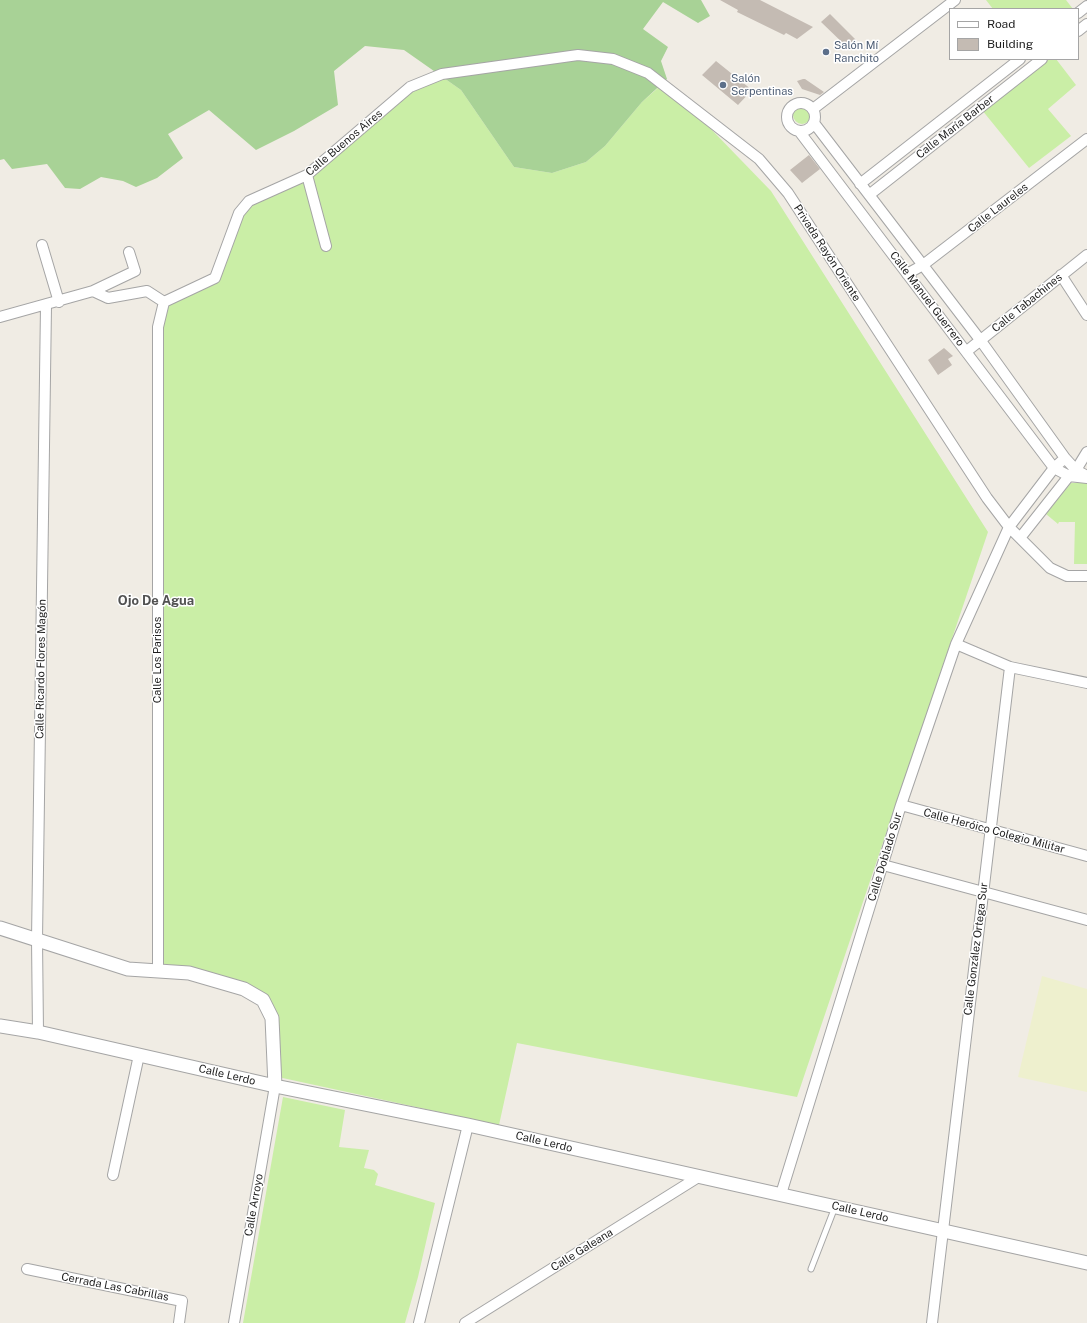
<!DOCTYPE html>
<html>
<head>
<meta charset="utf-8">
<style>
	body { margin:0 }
	#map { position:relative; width:1087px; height:1323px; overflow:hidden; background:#f0ece4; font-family:"Public Sans",sans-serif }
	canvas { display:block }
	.legend { position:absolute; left:949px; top:8px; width:130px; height:52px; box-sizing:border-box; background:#fff; border:1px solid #a5a5a5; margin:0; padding:5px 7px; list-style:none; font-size:12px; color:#1e1e1e }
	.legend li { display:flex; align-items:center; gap:8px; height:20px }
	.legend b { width:20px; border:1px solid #a5a5a5 }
</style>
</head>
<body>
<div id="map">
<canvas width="1087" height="1323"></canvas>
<ul class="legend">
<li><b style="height:5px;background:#fff"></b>Road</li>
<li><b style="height:11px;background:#c4bbb3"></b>Building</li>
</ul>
</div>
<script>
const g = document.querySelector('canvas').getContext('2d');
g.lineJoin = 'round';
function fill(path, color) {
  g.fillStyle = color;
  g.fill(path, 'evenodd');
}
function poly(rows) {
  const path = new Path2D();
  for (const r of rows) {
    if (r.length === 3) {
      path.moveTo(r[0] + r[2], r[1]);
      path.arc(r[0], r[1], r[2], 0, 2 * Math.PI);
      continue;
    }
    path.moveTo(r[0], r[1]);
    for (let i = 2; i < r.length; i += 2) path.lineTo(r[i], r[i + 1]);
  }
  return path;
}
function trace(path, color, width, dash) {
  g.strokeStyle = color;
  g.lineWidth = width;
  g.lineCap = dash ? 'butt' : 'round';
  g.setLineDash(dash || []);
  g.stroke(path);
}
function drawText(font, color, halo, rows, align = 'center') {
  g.font = font + ' "Public Sans",sans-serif';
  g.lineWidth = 3;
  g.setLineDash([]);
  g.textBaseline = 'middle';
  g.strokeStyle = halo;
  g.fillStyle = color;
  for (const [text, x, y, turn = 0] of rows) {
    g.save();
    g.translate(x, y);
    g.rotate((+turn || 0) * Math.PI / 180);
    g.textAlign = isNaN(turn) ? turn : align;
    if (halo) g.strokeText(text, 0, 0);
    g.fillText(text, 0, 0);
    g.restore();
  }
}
const farmland = poly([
	[1042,976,1087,989,1087,1092,1018,1077]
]);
const grass = poly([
	[986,0,1066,0,1073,9,993,9],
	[1049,59,1056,59,1076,85,1048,109,1071,136,1029,168,982,110],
	[441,76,461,90,514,167,552,173,586,162,605,146,642,102,659,87,709,127,771,191,988,532,797,1097,517,1043,499,1125,278,1077,274,1020,239,985,159,972,160,330,166,307,193,285,215,273,240,213,255,198,304,178,409,89],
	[802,115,9],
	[1071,483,1087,483,1087,564,1074,564,1075,522,1059,522,1058,524,1046,514],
	[283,1097,345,1110,339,1147,369,1150,364,1168,374,1170,378,1174,375,1185,435,1203,418,1277,405,1323,243,1323]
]);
const forest = poly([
	[0,0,701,0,710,16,698,23,663,2,643,29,668,47,661,61,667,79,642,102,605,146,586,162,552,173,514,167,461,90,404,50,365,46,334,71,338,105,294,131,256,150,209,110,168,134,183,158,157,178,136,187,123,181,101,177,80,189,65,188,47,164,12,169,4,159,0,160]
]);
const building = poly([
	[720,0,760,0,813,27,797,39,786,33,784,35,737,12,738,10],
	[830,14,857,41,849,49,821,22],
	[716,61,752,90,738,105,702,75],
	[803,79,805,79,824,92,820,95,802,89,797,81],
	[809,155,820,169,802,183,790,170],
	[944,348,953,356,948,359,952,365,938,375,928,360]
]);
const service = poly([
	[811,1269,835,1207]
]);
const minor = poly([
	[1078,13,1087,6],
	[1078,31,1087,24],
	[801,117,14],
	[813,109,955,0],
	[814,123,981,341,1065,458,1076,470,1087,476],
	[799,131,1054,468,1069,476,1087,478],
	[307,175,326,246],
	[860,184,1020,59],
	[869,195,1042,59],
	[42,245,59,302],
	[907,274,923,265,1087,139],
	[1061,275,1087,315],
	[93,291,135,271,129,252],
	[164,302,215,278,239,213,249,201,307,175,410,87,442,74,578,55,613,59,648,73,759,159,788,193,987,498,1009,527,1050,568,1067,576,1087,576],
	[0,317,93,291,108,298,147,291,164,302],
	[967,351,1087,255],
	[1020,538,1069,476,1076,470,1087,452],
	[956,644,1010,667,1087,683],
	[901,805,1087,856],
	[883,865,1087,920],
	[158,971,158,327,164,302],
	[38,1032,37,939,46,306],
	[113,1175,139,1055],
	[781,1194,901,805,956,644,1009,527,1054,468,1065,458],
	[27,1269,182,1301,179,1323],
	[234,1323,275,1086],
	[419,1323,468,1125],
	[465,1323,700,1176],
	[932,1323,1010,667]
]);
const tertiary = poly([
	[0,928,128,969,189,973,244,989,263,1000,272,1018,275,1086],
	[0,1026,38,1032,275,1086,468,1125,1087,1263]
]);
const markers = [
	[826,52,4,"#5c6f8a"],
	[723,85,4,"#5c6f8a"]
];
const serviceNames = [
	["Salón Mí",834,46],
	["Ranchito",834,59],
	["Salón",731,79],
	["Serpentinas",731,92]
];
const streetNames = [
	["Calle María Barber",955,127,-38],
	["Calle Buenos Aires",344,143,-40],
	["Calle Laureles",998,208,-38],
	["Privada Rayón Oriente",827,253,57],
	["Calle Manuel Guerrero",927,299,53],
	["Calle Tabachines",1027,303,-39],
	["Calle Los Parisos",158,660,-90],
	["Calle Ricardo Flores Magón",41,669,-89],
	["Calle Heróico Colegio Militar",994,831,15],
	["Calle Doblado Sur",885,857,-73],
	["Calle González Ortega Sur",976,949,-83],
	["Calle Lerdo",227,1075,13],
	["Calle Lerdo",544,1142,13],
	["Calle Arroyo",254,1205,-80],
	["Calle Lerdo",860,1212,13],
	["Calle Galeana",582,1250,-32],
	["Cerrada Las Cabrillas",115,1287,11]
];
const quarterNames = [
	["Ojo De Agua",156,601]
];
fill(farmland, '#eef0ce');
fill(grass, '#caeea6');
fill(forest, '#a8d296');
fill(building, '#c4bbb3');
trace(service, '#a5a5a5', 7);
trace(minor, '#a5a5a5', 12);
trace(tertiary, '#a5a5a5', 15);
trace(service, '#fff', 5);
trace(minor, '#fff', 10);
trace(tertiary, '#fff', 13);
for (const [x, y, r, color] of markers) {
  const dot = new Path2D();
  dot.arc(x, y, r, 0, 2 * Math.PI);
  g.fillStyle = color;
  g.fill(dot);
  trace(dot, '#fff', 1.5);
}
drawText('11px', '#4e5e75', '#fff', serviceNames, 'left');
drawText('11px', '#1e1e1e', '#fff', streetNames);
drawText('bold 13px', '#515151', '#fff', quarterNames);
</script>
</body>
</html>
